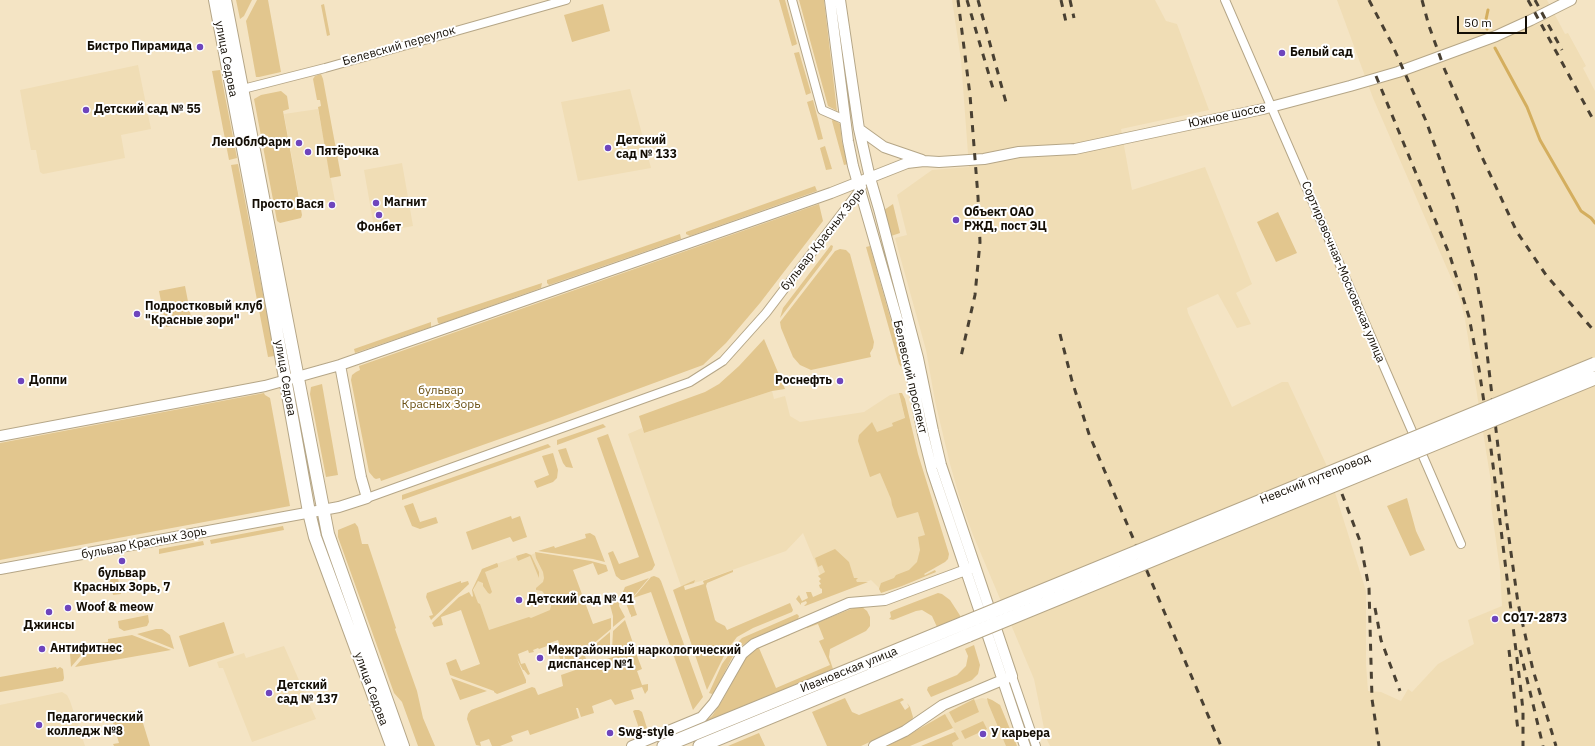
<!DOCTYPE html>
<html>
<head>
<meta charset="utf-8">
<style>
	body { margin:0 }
	#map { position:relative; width:1595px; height:746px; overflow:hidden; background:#f4e4c4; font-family:"IBM Plex Sans",sans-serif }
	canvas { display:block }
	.scale { position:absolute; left:1457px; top:16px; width:70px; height:18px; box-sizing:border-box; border:2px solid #130d04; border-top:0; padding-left:5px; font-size:12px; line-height:14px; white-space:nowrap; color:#130d04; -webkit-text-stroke:3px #fff; paint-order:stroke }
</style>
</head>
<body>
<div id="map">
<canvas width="1595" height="746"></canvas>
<div class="scale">50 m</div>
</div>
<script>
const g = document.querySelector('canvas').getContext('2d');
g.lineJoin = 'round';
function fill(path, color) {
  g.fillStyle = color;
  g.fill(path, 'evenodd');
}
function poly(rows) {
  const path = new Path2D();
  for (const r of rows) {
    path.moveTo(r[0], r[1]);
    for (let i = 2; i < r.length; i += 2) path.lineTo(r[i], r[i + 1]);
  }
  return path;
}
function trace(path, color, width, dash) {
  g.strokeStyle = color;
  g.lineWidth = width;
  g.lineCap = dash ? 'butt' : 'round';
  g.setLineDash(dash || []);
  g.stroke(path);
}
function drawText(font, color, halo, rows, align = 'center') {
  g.font = font + ' "IBM Plex Sans",sans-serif';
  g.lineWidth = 4;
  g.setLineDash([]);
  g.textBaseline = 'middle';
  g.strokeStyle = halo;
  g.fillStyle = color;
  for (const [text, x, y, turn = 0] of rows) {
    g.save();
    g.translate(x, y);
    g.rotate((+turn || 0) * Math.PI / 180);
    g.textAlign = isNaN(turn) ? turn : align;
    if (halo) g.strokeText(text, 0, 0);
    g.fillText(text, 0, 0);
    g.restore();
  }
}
const built = poly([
	[952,0,1155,0,1166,21,1177,24,1209,110,1121,129,1132,190,1205,167,1252,284,1236,293,1251,324,1237,328,1218,294,1187,308,1188,313,1232,407,1282,382,1288,382,1326,464,1366,591,1366,664,1368,691,1381,692,1401,701,1408,689,1412,692,1438,664,1474,644,1468,620,1502,606,1500,570,1491,505,1491,482,1465,319,1459,296,1373,98,1337,0,1547,0,1565,34,1568,33,1586,66,1583,68,1595,91,1595,746,1050,746,1046,738,1034,679,973,535,961,502,950,464,935,401,926,350,895,238,907,235,897,195,932,170,969,167,961,60],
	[138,65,151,129,121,135,125,158,43,174,40,172,36,150,31,150,20,90],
	[630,89,651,168,578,181,561,102],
	[318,109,335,201,301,207,284,114],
	[402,163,413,226,375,233,364,170],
	[772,391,774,399,785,396,790,416,800,422,864,412,890,395,899,393,915,462,939,550,884,587,879,588,871,580,829,596,803,533,786,551,701,581,681,586,628,434,642,428,644,433],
	[527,553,531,555,535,553,565,608,489,635,473,592,482,569],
	[284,646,316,719,252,742,223,668,219,668,217,662,244,653,246,658],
	[62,692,67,695,70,701,85,746,0,746,0,705],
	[982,698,992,700,1000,705,1017,746,953,746,952,743,959,739,945,714,966,703]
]);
const green = poly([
	[236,0,252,0,244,16,240,19],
	[257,0,268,0,281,72,259,77,256,77,246,21],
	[779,0,785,0,797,44,795,45,792,46],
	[799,0,824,0,837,111,828,106],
	[324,4,330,35,327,36,321,5],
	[603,4,610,31,572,42,564,15],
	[799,52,811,93,806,95,794,53],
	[220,70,237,158,229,160,212,71],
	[321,74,323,79,341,176,330,178,318,107,321,106,320,100,317,100,313,79,315,76],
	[281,91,287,96,289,109,283,111,302,215,301,218,280,223,277,221,254,99,261,95],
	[813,100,823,139,818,140,807,102],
	[833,119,840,124,842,142,848,164,844,165,832,121],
	[825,146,832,169,826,170,820,148],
	[238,164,275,356,268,357,231,165],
	[815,186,817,191,690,236,686,234,686,232],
	[819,204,823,221,760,303,726,343,703,365,559,418,381,481,380,478,376,479,374,478,369,472,351,380,352,375,356,372,360,370,359,366],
	[893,204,900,233,891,236,884,210],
	[1278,212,1297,253,1276,262,1257,222],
	[680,234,681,239,549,285,547,283,547,280],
	[831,245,833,246,832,250,780,318,783,308],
	[870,246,903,363,901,367,899,364,866,247],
	[840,249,846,250,850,254,874,342,873,348,870,353,871,357,811,370,800,365,793,357,781,328,780,322,835,251],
	[542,283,541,288,440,324,438,323,437,318],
	[185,286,192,322,166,327,159,291],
	[431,322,431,327,355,353,354,349],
	[764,339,785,389,772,391,644,433,639,416,705,392,719,384,739,366],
	[322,384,338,475,326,477,310,394,311,387],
	[264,393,265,395,270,398,290,506,0,560,0,443],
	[899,393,902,393,905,399,918,454,949,554,948,559,945,562,924,574,925,575,935,570,936,572,902,586,881,593,879,589,881,583,894,578,896,575,909,570,917,562,920,550,918,537,925,535,918,512,897,518,892,505,891,499,880,473,870,477,858,441,859,435,872,422,877,432,893,426,892,423,905,418],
	[603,424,606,427,557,445,557,440],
	[608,434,655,565,652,570,624,580,621,580,616,576,608,553,613,551,619,564,639,557,597,438],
	[548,444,551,447,402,500,402,495],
	[566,448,573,468,566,467,563,463,558,450],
	[553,453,558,470,557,478,553,482,537,488,534,481,549,475,542,456],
	[1407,498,1416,531,1425,550,1410,556,1387,506],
	[413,503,420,522,436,517,438,523,420,529,412,526,404,506],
	[511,516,512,519,520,516,527,537,513,542,510,537,472,550,466,532],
	[355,523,358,527,362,544,368,544,396,628,395,629,417,691,423,718,435,746,418,746,402,702,394,693,338,537,338,530],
	[283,526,284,530,211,544,210,540],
	[590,533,595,536,605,562,593,559,538,551,554,546,555,548,586,538,585,534],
	[203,541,204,545,159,554,159,549],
	[835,549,849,562,854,578,858,578,856,580,857,582,868,582,805,606,804,606,807,603,806,601,801,603,801,605,796,599,799,595,802,601,808,598,806,592,811,592,813,597,822,593,822,589,820,588,819,585,821,584,819,581,821,579,818,576,825,572,822,565,818,567,815,558],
	[535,552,591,561,606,565,608,571,598,575,593,563,573,570,593,624,611,618,611,629,568,665,565,658,563,650,563,660,561,661,557,651,561,650,558,640,547,644,547,646,539,649,538,648,533,650,534,652,529,653,528,650,518,654,521,664,525,663,530,674,528,675,524,670,523,670,517,659,526,680,526,683,497,694,494,692,494,691,450,675,446,663,456,659,461,671,480,664,461,610,441,617,443,625,434,627,432,623,459,597,469,592,472,597,473,596,472,590,482,569,497,563,498,565,498,567,485,572,492,592,490,594,488,593,483,586,483,583,478,581,473,590,478,603,480,604,489,630,529,617,531,618,550,610,551,606,551,602,542,591,536,590,536,588,543,582,544,578,543,572,536,558],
	[526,553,531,555,539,572,539,578,530,556,518,561,516,556],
	[116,568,121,594,113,595,108,570],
	[733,570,733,572,707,583,706,586,715,620,717,622,725,626,727,630,790,603,793,610,792,612,753,628,737,637,727,650,707,690,673,590,695,580,694,583,684,586,685,590,704,584,703,581],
	[654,576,659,578,661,581,703,697,693,710,651,592,633,598,651,577],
	[649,578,633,597,627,600,626,599,625,601,622,594,625,587],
	[461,581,461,583,468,581,469,584,431,620,429,616,433,615,426,597,427,593],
	[938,593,942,594,950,600,961,617,937,627,932,616,922,610,916,611,893,620,889,619,891,617,890,612,894,610],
	[619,601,619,606,625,617,613,627,613,616,610,605],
	[632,601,637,615,631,617,631,615,630,614,626,603],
	[856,607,862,607,867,611,870,617,870,626,866,631,830,649,829,657,833,669,666,738,703,723,712,716,722,701,746,657,753,649,790,633,790,635,759,648,776,688,830,665,819,641,824,639,818,624,807,628,806,627],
	[797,614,799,616,798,619,752,639,740,647,735,652,714,693,712,694,709,693,722,664,738,642,742,638],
	[148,615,149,622,147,626,124,631,119,628,118,621],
	[625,620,633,643,612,650,613,631],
	[224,622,234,653,189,667,179,636],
	[156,629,162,629,170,635,174,649,137,634],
	[610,632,610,650,594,656,593,653,585,656,587,662,569,667],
	[132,635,171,650,75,667,95,644,108,642,108,639],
	[90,645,71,667,70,654,72,651,76,648],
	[974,645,980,665,978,674,972,680,931,697,927,690,928,687,957,675,966,666,968,656,965,649],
	[630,651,636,653,642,669,637,671,642,685,648,684,648,690,645,694,642,687,631,690,634,699,615,705,611,699,592,706,594,713,581,717,578,708,576,708,579,718,530,735,528,730,511,736,513,741,500,746,492,746,489,739,480,742,481,746,476,745,467,719,468,714,471,710,532,687,535,688,538,695,563,686,561,675],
	[56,667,57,669,60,667,63,669,64,678,63,681,0,692,0,677],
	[451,678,487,691,460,700],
	[845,698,852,712,859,715,902,698,904,700,900,702,905,710,909,707,907,703,910,707,913,717,912,721,907,725,861,746,827,746,812,712],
	[987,698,992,700,1000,705,1017,746,1006,746,988,703],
	[974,699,979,712,955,723,949,712],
	[139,710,150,746,114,746,113,744,119,743,111,716],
	[635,710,639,710,642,712,647,728,640,731,633,711],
	[945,714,953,728,910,746,887,746,903,738],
	[983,721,987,729,965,739,961,731],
	[955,732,959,739,952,743,953,746,921,746],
	[759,733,765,746,728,746]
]);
const stream = poly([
	[1487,29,1485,24,1488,10],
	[1495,48,1527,107,1540,140,1581,211,1591,218,1595,223]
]);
const minor = poly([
	[792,0,822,110,845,120],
	[1225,0,1461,544],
	[239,90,325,68,566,0],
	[367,498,690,382,723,361,766,313,862,187],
	[1012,676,1036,746]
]);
const tertiary = poly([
	[830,0,848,141,853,166,908,357,923,434,932,470,1025,746],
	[840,0,859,129,870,178,879,209,918,358,933,431,941,465,1012,676,943,705,905,731,874,746],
	[859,129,884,147,922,160],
	[0,436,265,386,340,365,831,193,907,163,924,161,939,162,984,159,1019,152,1075,149,1263,109,1350,86,1398,72,1496,36,1531,20,1571,0],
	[0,569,339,507,367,498,361,477,340,365],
	[632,746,702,717,714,703,742,654,754,644,849,603,885,600,971,568]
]);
const secondary = poly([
	[215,0,259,233,309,512,315,537,392,746],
	[225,0,328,534,403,746]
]);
const primary = poly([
	[664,746,964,623],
	[700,746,969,635]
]);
const rail = poly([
	[958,0,970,95,978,197,980,242,975,295,960,361],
	[967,0,994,92],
	[978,0,1007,106],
	[1061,0,1066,22],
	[1070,0,1074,18],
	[1369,0,1392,44,1426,121,1456,204,1475,272,1482,310,1507,524,1518,603,1533,670,1556,746],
	[1422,0,1429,26,1442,62],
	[1528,0,1595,123],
	[1535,0,1562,50],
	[1444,68,1482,157,1517,232,1546,275,1595,332],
	[1376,76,1450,256,1469,317,1479,369,1491,449,1521,691,1523,711,1523,746],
	[1060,334,1072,381,1089,434,1221,746],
	[1342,494,1360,541,1369,588,1372,699,1379,746],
	[1375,608,1381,640,1400,691],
	[1509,650,1518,731],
	[1520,650,1543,746]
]);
const primaryBridge = poly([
	[964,623,1595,364],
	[969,635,1595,378]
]);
const markers = [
	[200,47,4,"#6e45bd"],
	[1282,53,4,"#6e45bd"],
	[86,110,4,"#6e45bd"],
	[299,143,4,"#6e45bd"],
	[608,148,4,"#6e45bd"],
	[308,152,4,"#6e45bd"],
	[376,203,4,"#6e45bd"],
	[332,205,4,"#6e45bd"],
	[379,215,4,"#6e45bd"],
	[956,220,4,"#6e45bd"],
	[137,314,4,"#6e45bd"],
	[21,381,4,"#6e45bd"],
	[840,381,4,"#6e45bd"],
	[122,561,4,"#6e45bd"],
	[519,600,4,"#6e45bd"],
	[68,608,4,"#6e45bd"],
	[49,612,4,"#6e45bd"],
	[1495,619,4,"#6e45bd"],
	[42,649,4,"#6e45bd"],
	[540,658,4,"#6e45bd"],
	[269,693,4,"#6e45bd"],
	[39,725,4,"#6e45bd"],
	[610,733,4,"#6e45bd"],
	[983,734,4,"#6e45bd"]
];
const streetNames = [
	["Белевский переулок",399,46,-16],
	["улица Седова",226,59,79],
	["Южное шоссе",1227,116,-12],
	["бульвар Красных Зорь",823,239,-52],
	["Сортировочная-Московская улица",1343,272,67],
	["Белевский проспект",910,377,77],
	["улица Седова",285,378,80],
	["Невский путепровод",1315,479,-22],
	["бульвар Красных Зорь",144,543,-11],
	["Ивановская улица",849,670,-22],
	["улица Седова",371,689,70]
];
const poiNames = [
	["Бистро Пирамида",192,47,"right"],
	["Белый сад",1290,53],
	["Детский сад № 55",94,110],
	["Детский",616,141],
	["сад № 133",616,155],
	["ЛенОблФарм",291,143,"right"],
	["Пятёрочка",316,152],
	["Магнит",384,203],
	["Просто Вася",324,205,"right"],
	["Объект ОАО",964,213],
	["РЖД, пост ЭЦ",964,227],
	["Фонбет",379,228,"center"],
	["Подростковый клуб",145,307],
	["\"Красные зори\"",145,321],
	["Доппи",29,381],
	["Роснефть",832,381,"right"],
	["бульвар",122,574,"center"],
	["Красных Зорь, 7",122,588,"center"],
	["Детский сад № 41",527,600],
	["Woof & meow",76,608],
	["СО17-2873",1503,619],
	["Джинсы",49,626,"center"],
	["Антифитнес",50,649],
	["Межрайонный наркологический",548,651],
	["диспансер №1",548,665],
	["Детский",277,686],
	["сад № 137",277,700],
	["Педагогический",47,718],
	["колледж №8",47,732],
	["Swg-style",618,733],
	["У карьера",991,734]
];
const parkNames = [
	["бульвар",441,391],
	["Красных Зорь",441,405]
];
fill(built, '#f0ddb5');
fill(green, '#e2c68e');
trace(stream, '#d4ae5e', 3);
trace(minor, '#b5a687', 10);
trace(tertiary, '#b5a687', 12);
trace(secondary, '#b5a687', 14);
trace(primary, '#b5a687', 15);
trace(minor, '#fff', 8);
trace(tertiary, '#fff', 10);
trace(secondary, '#fff', 12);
trace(primary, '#fff', 13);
trace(rail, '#494032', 3, [7, 7]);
trace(primaryBridge, '#b5a687', 15, []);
trace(primaryBridge, '#fff', 13);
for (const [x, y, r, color] of markers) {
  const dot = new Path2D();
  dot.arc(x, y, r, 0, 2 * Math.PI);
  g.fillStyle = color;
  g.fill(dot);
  trace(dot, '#fff', 1.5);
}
drawText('12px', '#130d04', '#fff', streetNames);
drawText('bold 12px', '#130d04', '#fff', poiNames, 'left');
drawText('12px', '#6c5215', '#fff', parkNames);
</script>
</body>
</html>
